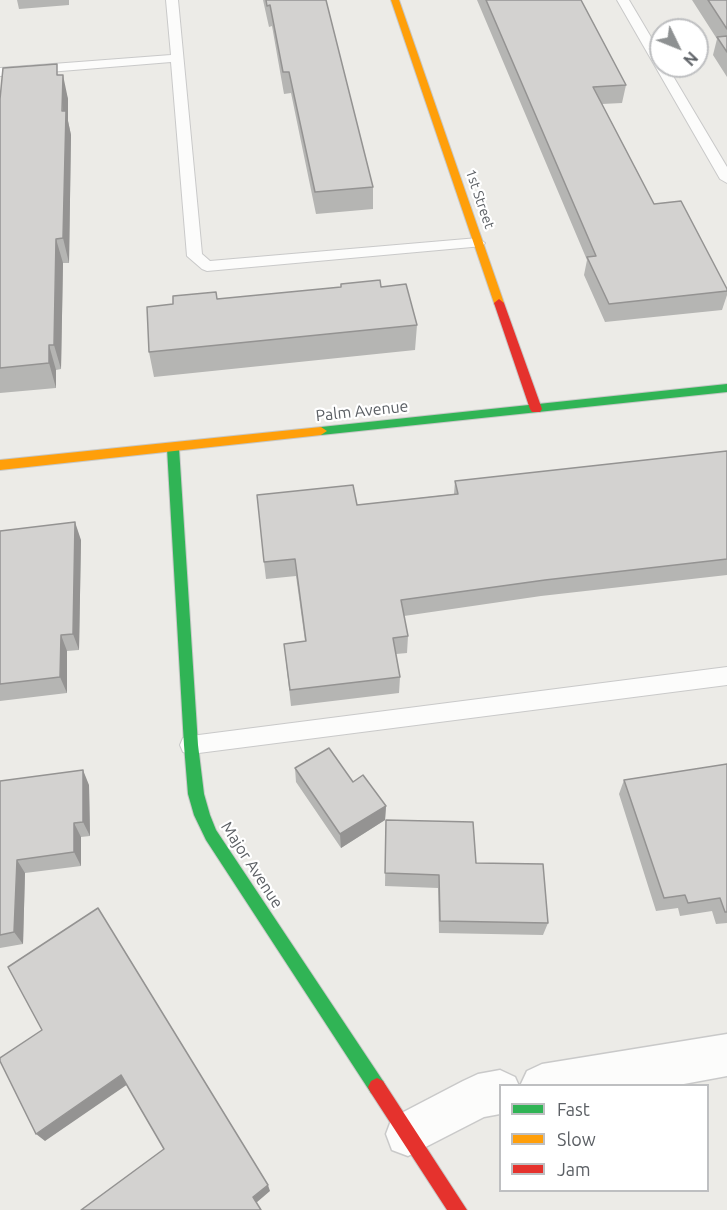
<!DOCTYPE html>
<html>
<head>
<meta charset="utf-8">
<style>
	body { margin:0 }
	#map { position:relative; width:727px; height:1210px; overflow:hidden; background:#ecebe7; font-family:Ubuntu,sans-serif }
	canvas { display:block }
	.legend { position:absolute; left:499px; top:1084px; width:210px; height:108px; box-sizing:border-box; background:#fff; border:2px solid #bebfc1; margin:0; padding:8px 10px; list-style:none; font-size:18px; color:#5c6065 }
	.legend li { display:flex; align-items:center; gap:12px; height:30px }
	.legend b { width:30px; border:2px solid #bebfc1 }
	.north { position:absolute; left:649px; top:18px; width:60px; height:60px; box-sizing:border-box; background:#fff; border:2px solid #bebfc1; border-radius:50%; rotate:133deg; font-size:16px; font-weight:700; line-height:24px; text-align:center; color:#5c6065 }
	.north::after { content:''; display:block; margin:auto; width:21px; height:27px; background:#8e9192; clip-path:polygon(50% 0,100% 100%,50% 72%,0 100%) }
</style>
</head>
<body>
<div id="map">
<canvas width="727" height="1210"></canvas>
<ul class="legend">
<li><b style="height:8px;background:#30b455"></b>Fast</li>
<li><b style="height:8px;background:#ff9f0a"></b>Slow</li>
<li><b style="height:8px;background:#e5322d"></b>Jam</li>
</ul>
<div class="north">N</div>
</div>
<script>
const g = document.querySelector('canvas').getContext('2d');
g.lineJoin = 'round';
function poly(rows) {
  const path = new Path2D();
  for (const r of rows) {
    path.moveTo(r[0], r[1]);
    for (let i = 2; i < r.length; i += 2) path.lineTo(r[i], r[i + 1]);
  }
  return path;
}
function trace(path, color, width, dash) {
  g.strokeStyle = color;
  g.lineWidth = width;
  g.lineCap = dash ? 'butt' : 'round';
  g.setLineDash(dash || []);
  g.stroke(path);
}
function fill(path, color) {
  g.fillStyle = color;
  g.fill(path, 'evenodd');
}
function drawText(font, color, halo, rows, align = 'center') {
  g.font = font + ' Ubuntu,sans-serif';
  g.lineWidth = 4.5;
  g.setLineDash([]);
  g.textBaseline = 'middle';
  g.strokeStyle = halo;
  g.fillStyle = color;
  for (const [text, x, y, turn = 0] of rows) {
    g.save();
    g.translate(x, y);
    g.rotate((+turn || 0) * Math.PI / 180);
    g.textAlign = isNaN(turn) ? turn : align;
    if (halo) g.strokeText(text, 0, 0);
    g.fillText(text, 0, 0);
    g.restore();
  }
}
const lane = poly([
	[166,0,178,0,202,254,210,261,478,238,485,243,483,246,207,271,202,269,187,256,171,62,0,76,0,68,171,55,166,0],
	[617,0,629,0,661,54,661,66,667,66,727,167,727,183,720,179,617,0],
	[727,667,727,685,191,754,183,752,180,745,183,738,191,736,727,667]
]);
const street = poly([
	[727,1034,727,1076,673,1086,520,1086,527,1071,542,1064,727,1034],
	[500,1070,515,1077,519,1086,500,1086,500,1114,484,1117,408,1156,392,1150,386,1134,392,1118,463,1081,478,1074,500,1070]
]);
const fast = poly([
	[727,384,727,392,321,435,315,431,321,427,727,384],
	[173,444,179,448,198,745,204,794,210,815,216,830,383,1081,386,1087,383,1093,377,1096,371,1093,206,840,194,815,188,794,184,745,167,448,173,444]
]);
const slow = poly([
	[391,0,399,0,504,303,503,305,495,305,494,303,391,0],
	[321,427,327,431,321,435,0,470,0,460,321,427]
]);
const jam = poly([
	[499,299,504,303,542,409,540,412,532,412,530,409,494,303,499,299],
	[377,1078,383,1081,467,1210,447,1210,371,1093,368,1087,371,1081,377,1078]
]);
const wall = poly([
	[17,0,69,0,69,5,19,9],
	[263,0,326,0,373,187,373,209,316,214,291,93,284,94,272,26,269,27],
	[477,0,581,0,626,85,622,103,602,104,654,204,727,289,727,295,722,310,605,322,584,275,587,260],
	[692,0,727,0,727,77,713,55,717,39],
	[60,75,68,99,68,121,71,135,69,263,63,263,61,369,56,370,56,388,0,393,0,99],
	[381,287,417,325,415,350,154,377,149,352,173,304,217,299],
	[727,451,727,575,541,596,404,616,408,636,407,653,396,654,400,677,399,693,291,706,284,644,305,641,296,576,266,579,264,562,357,505,454,494,455,481],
	[0,531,81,540,79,650,67,651,67,693,0,701],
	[727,764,727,923,716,924,712,911,680,916,678,908,656,911,619,794,624,780],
	[295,768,353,782,386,806,385,820,341,848,296,782],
	[0,781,89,785,90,836,81,837,81,866,25,873,23,944,0,948],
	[386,820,476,863,548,923,543,935,439,933,438,888,385,886]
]);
const shadedWall = poly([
	[63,75,68,99,68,121,71,135,69,263,63,238],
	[56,239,63,263,61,369,54,345],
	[49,345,56,370,56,388,49,363],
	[75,522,81,540,79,650,73,634],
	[61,635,67,651,67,693,60,677],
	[83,770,89,785,90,836,83,822],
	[386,806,385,820,341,848,340,834],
	[74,823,81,837,81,866,74,852],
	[17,860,25,873,23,944,14,932],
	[121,1075,128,1084,45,1141,36,1134],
	[268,1185,270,1191,256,1203,253,1197]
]);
const building = poly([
	[266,0,326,0,373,187,315,192,289,72,283,72,270,5,267,6,266,0],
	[486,0,581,0,626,85,593,87,654,204,681,201,727,289,727,291,609,304,587,257,596,256,486,0],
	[708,0,727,0,727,29,708,0],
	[727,36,727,52,717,37,727,36],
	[57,64,57,75,63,75,62,111,66,111,63,238,56,239,54,345,49,345,49,363,0,368,0,99,3,68,57,64],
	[380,280,381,287,406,284,417,325,149,352,147,307,173,304,173,296,216,292,217,299,341,287,341,284,380,280],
	[727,451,727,559,545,580,401,600,408,636,393,638,400,677,290,690,284,644,306,641,295,559,264,562,257,495,353,485,357,505,458,494,455,481,727,451],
	[75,522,73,634,61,635,60,677,0,684,0,531,75,522],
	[329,748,353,782,363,775,386,806,340,834,295,768,329,748],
	[727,764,727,912,725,912,720,898,688,903,685,895,664,898,624,780,727,764],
	[83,770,83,822,74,823,74,852,17,860,14,932,0,935,0,781,83,770],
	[386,820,473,822,476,863,543,864,548,923,440,921,439,875,385,873,386,820],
	[98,908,268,1185,253,1197,261,1210,81,1210,164,1149,121,1075,36,1134,0,1061,0,1058,42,1030,8,967,98,908]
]);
const farStreetnames = [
	["1st Street",480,199,71]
];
const streetNames = [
	["Palm Avenue",362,411,-6],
	["Major Avenue",252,865,57]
];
trace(lane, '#c9c9c9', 2);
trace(street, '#c9c9c9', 3);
trace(fast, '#c7c8c7', 2);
trace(slow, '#c7c8c7', 2);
trace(jam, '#c7c8c7', 2);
fill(lane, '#fcfcfb');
fill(street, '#fcfcfb');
fill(fast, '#30b455');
fill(slow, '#ff9f0a');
fill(jam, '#e5322d');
fill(wall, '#b5b5b3');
fill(shadedWall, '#949392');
fill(building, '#d3d2d0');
trace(building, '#949392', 1.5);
drawText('14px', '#5c6065', '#fff', farStreetnames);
drawText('16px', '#5c6065', '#fff', streetNames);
</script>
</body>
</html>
